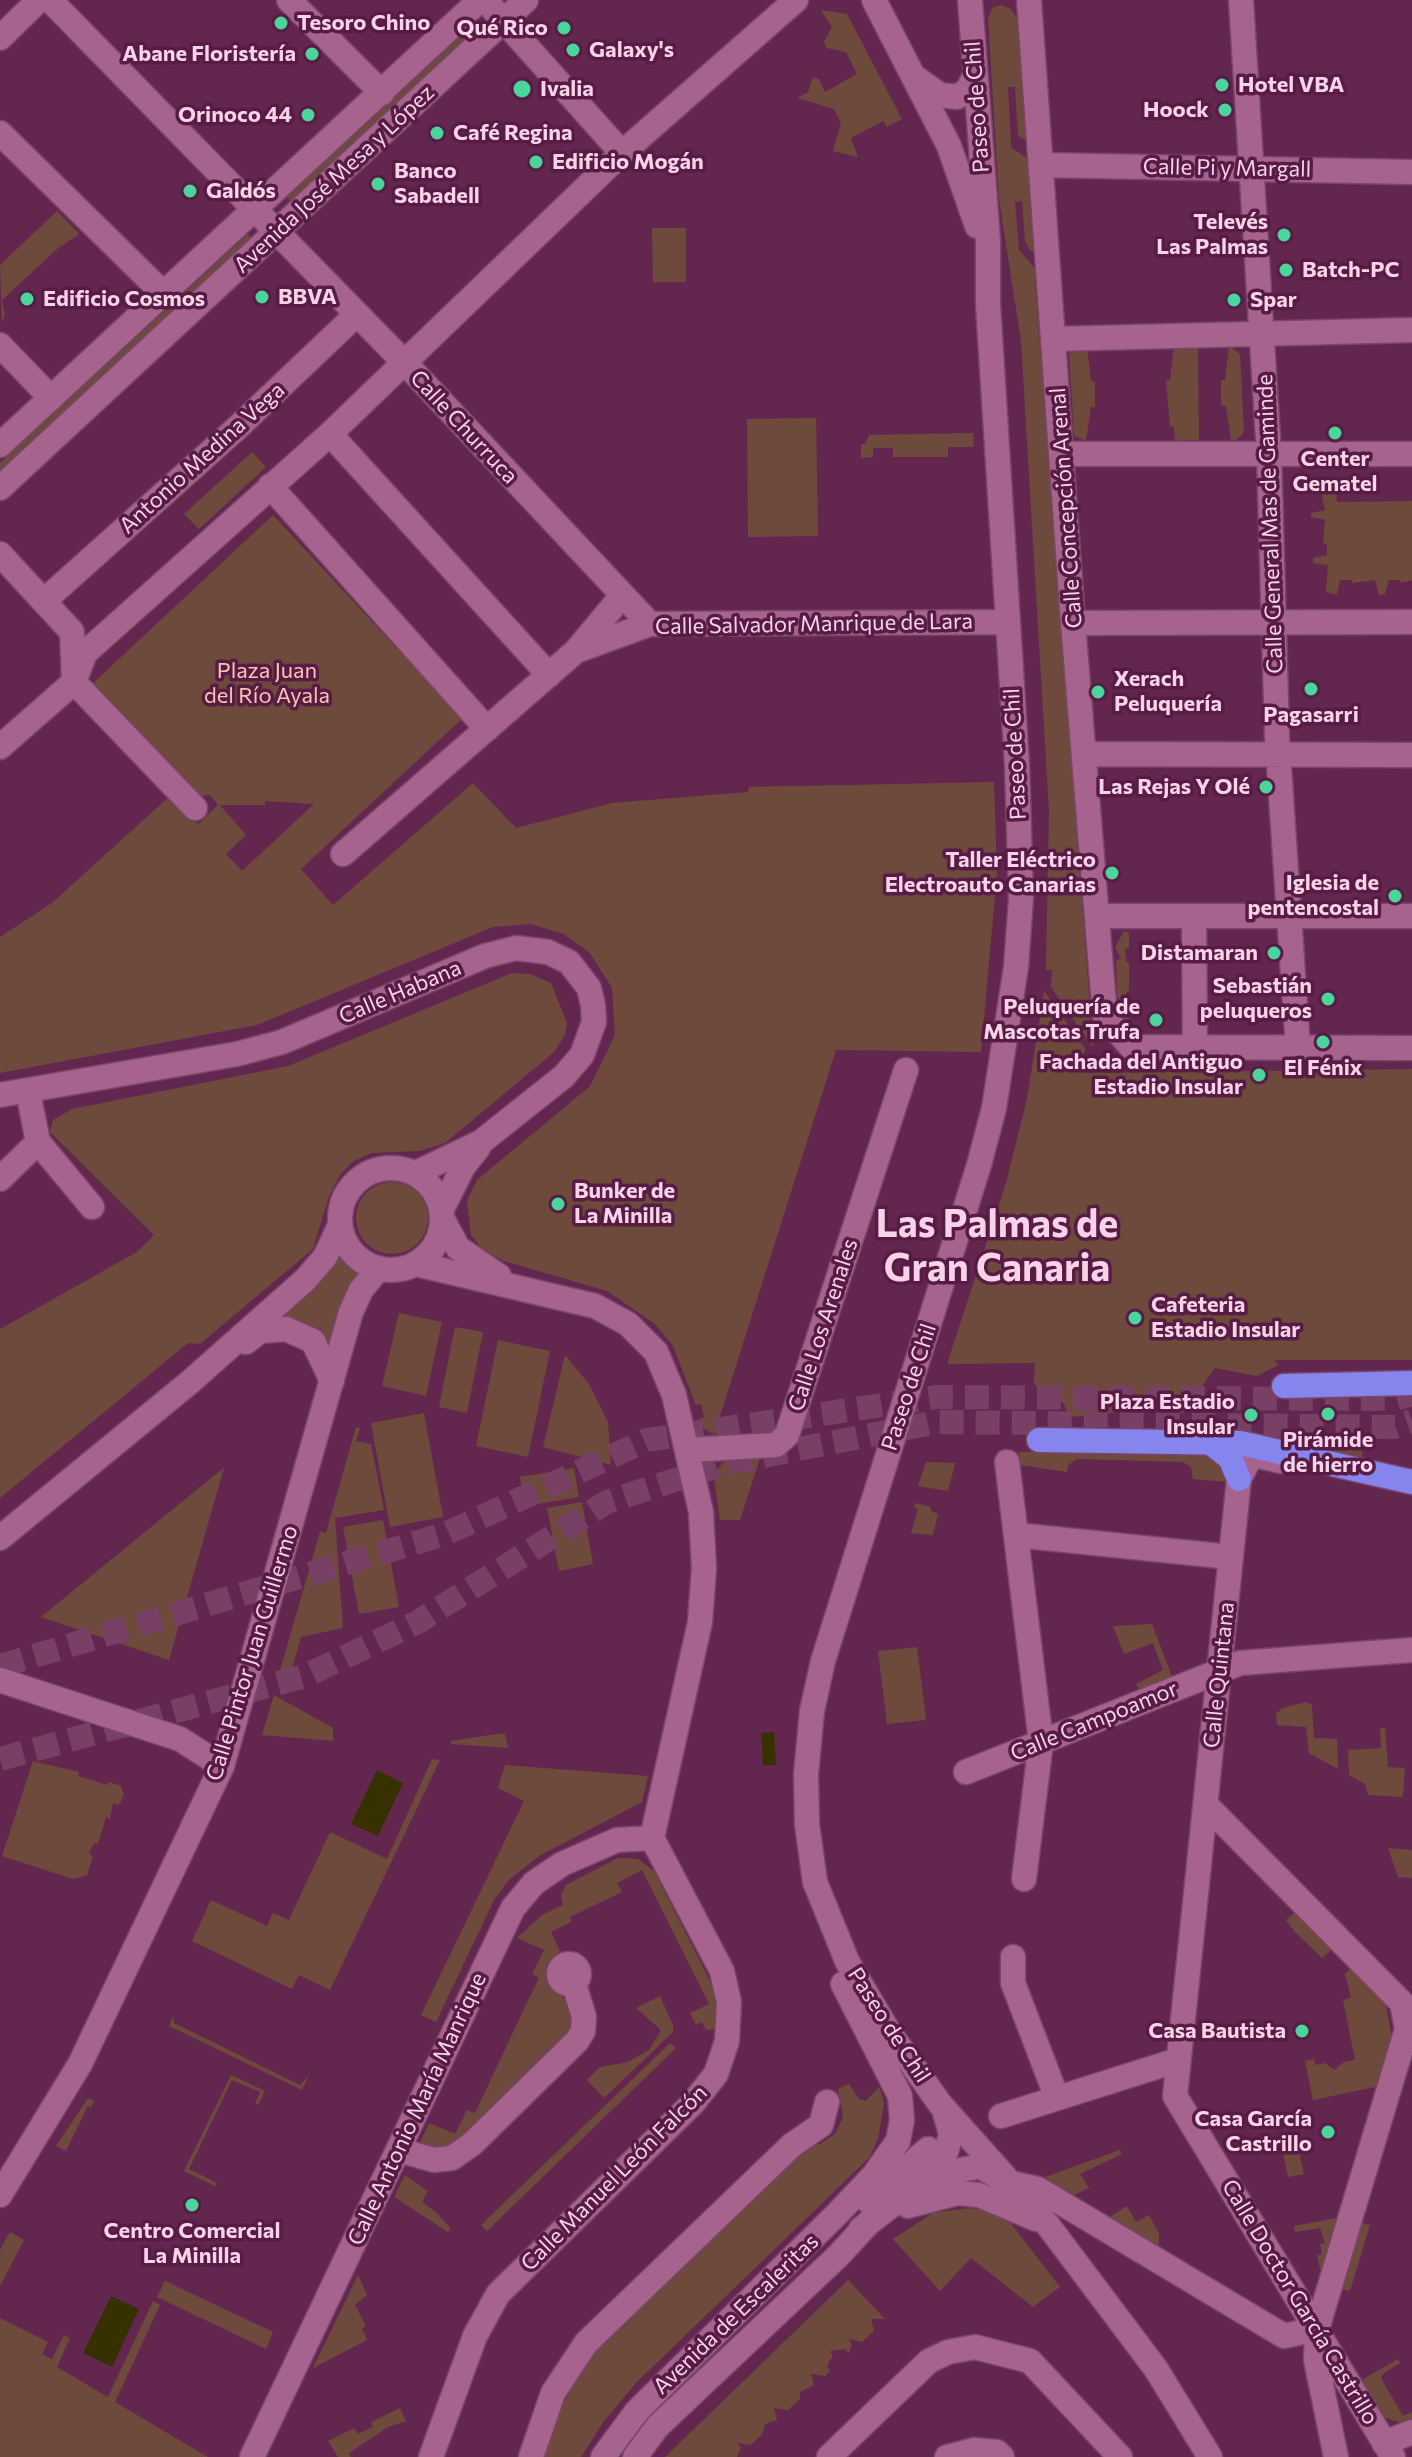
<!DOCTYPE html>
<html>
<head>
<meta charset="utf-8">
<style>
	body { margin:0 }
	canvas { display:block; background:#63264f }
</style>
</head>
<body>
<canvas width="1412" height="2457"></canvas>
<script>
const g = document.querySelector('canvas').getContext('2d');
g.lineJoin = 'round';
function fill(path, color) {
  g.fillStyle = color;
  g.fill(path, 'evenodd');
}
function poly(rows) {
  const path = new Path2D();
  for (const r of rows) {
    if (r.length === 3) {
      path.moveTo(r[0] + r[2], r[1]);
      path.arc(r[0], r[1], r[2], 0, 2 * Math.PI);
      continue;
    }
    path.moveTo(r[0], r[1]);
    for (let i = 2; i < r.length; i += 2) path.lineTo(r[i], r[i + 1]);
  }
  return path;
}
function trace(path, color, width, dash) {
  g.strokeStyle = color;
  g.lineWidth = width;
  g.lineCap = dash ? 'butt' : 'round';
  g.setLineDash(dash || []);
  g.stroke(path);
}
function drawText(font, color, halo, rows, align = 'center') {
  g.font = font + ' Commissioner,sans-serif';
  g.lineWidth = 7;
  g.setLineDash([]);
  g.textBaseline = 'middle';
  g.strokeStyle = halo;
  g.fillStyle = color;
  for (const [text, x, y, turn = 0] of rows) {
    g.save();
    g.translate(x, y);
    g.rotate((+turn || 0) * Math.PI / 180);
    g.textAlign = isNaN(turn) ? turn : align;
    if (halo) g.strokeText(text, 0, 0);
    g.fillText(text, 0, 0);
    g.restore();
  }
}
const green = poly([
	[1001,5,1011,9,1018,20,1027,141,1018,136,1015,87,1008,87,1011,144,1012,148,1030,160,1035,252,1030,251,1025,241,1022,201,1015,202,1019,250,1038,272,1035,280,1093,1048,1051,987,1052,970,1046,970,1049,811,1021,341,999,199,988,18,992,8],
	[821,10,847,14,902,119,887,127,883,121,851,138,858,157,833,151,841,123,834,109,797,98,808,92,813,77,819,79,825,92,857,74,846,52,827,48,824,42,832,27],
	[473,25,477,29,291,202,287,197],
	[57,211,79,234,57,249,2,300,5,315,2,322,0,265],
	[652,228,686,228,686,282,653,282],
	[248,234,252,239,0,473,0,463],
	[1174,346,1198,348,1199,440,1175,441,1174,427,1170,426,1166,381,1170,380],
	[1229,346,1240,354,1244,432,1237,440,1231,440,1226,406,1221,405,1221,380,1225,380],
	[1075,347,1087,347,1091,381,1095,382,1095,407,1091,407,1086,441,1074,436,1069,353],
	[816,418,818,536,748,537,747,419],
	[973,433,974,447,948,447,948,457,893,457,893,448,873,448,873,457,861,458,861,444,865,444,869,435],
	[252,452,266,467,199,529,184,514],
	[1336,490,1337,502,1412,501,1412,580,1401,583,1400,580,1389,580,1385,594,1379,595,1375,580,1352,583,1352,580,1340,580,1337,595,1326,592,1328,565,1313,563,1313,558,1327,555,1327,544,1323,543,1325,520,1311,517,1311,513,1325,510,1321,491],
	[273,515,440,695,465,716,301,869,333,905,473,783,516,828,612,803,748,792,749,787,994,782,997,874,981,1052,836,1050,714,1435,702,1427,699,1419,704,1417,701,1404,696,1405,673,1346,655,1324,607,1291,504,1261,483,1250,471,1235,467,1201,477,1180,590,1086,615,1035,612,988,590,953,564,934,531,924,493,927,257,1025,0,1073,0,937,52,903,171,795,198,824,218,805,210,795,192,797,90,686],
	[265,801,314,804,242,871,226,854,246,835,220,805,265,805],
	[1124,931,1129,933,1129,948,1125,949,1126,962,1129,963,1129,991,1126,992,1130,1030,1115,1014,1116,1004,1122,1002,1117,997,1116,960,1121,959,1115,947],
	[512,973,530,974,551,983,567,1023,565,1035,554,1052,445,1143,420,1151,371,1153,352,1162,340,1175,329,1196,313,1249,200,1344,188,1343,0,1498,0,1329,137,1252,154,1235,50,1132,53,1120,72,1109,288,1066],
	[1044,991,1086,1050,1083,1054,1084,1073,1412,1069,1412,1360,1274,1360,1278,1365,1257,1376,1215,1368,1183,1413,1153,1409,1070,1417,1063,1403,1034,1384,1035,1363,947,1364,1006,1183,1027,1099],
	[392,1218,36],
	[340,1252,366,1275,329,1355,260,1324],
	[399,1313,442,1322,426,1396,382,1386],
	[455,1327,483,1332,467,1413,439,1407],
	[498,1340,550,1351,528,1457,476,1446],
	[565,1355,589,1384,608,1422,611,1465,543,1447],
	[424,1413,443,1517,390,1527,371,1423],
	[356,1427,360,1428,356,1441,371,1444,384,1510,335,1518,343,1628,301,1637,287,1687,277,1681,320,1532,326,1533],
	[1300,1440,1333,1446,1358,1442,1362,1446,1362,1460,1296,1444],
	[1193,1450,1220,1464,1227,1482,1193,1479,1191,1467,1183,1462,1077,1459,1068,1465,1067,1472,1020,1465,1019,1452],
	[760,1458,740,1520,720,1520,714,1477,717,1469,727,1459],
	[926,1462,955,1463,948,1491,918,1486],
	[224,1468,169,1660,41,1617,211,1478],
	[574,1468,579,1497,525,1506,520,1477],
	[582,1502,593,1564,559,1571,547,1508],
	[915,1503,931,1507,931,1511,938,1514,933,1535,911,1533,918,1509,914,1507],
	[383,1520,399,1607,359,1614,343,1527],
	[1152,1624,1173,1679,1140,1692,1136,1684,1163,1670,1153,1643,1124,1654,1113,1626],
	[917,1647,926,1720,887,1724,878,1651],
	[274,1695,333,1728,333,1741,262,1735],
	[1306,1702,1312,1705,1314,1738,1337,1739,1338,1769,1309,1753,1306,1727,1277,1725,1276,1714,1282,1708],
	[1380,1728,1385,1728,1388,1767,1405,1768,1403,1797,1368,1795,1365,1784,1349,1775,1348,1750,1381,1748],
	[505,1733,508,1748,451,1744,451,1741],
	[432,1759,440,1760,330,1990,299,1975,292,1989,192,1941,211,1900,267,1926,273,1913,289,1920,330,1832,387,1859],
	[33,1761,79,1772,78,1776,107,1785,109,1782,121,1786,124,1795,119,1805,113,1803,110,1819,106,1817,98,1844,94,1843,89,1854,93,1856,87,1875,73,1879,2,1856],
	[505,1765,648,1776,642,1802,539,1856,511,1878,495,1898,436,2022,421,2015,524,1801,498,1788],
	[1388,1848,1412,1850,1412,1878,1398,1877],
	[618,1858,638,1859,654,1871,716,1993,719,2029,706,2030,702,2022,696,2025,690,2013,709,2004,642,1870,617,1883,622,1892,570,1917,571,1922,551,1932,560,1951,546,1966,548,1979,573,2010,568,2034,478,2125,445,2149,418,2147,429,2123,455,2134,467,2110,475,2113,523,2011,539,1978,532,1974,544,1950,517,1938,542,1915,563,1905,561,1895,566,1885],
	[1298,1910,1339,1954,1337,1956,1331,1950,1322,1958,1294,1931,1286,1920],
	[1352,1967,1385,2001,1393,2042,1380,2086,1313,2100,1305,2061,1314,2059,1316,2065,1325,2063,1334,2070,1344,2062,1355,2060,1343,2000,1351,1997,1345,1974],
	[660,1996,673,2025,673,2032,604,2098,587,2080,600,2067,628,2062,649,2050,661,2030,636,2008],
	[173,2016,174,2023,300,2085,309,2075,302,2090,169,2026],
	[670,2043,676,2048,487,2231,481,2225],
	[231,2075,265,2091,258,2105,255,2104,260,2092,232,2080,189,2169,217,2183,215,2186,184,2171],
	[849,2084,859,2099,866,2101,879,2087,884,2102,878,2139,869,2158,636,2383,604,2421,581,2457,544,2457,558,2414,581,2370,598,2348,810,2145,820,2144,835,2134,843,2117,838,2089],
	[88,2098,94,2101,91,2108,88,2106,66,2151,56,2146],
	[1295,2134,1304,2174,1288,2177,1280,2137],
	[1120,2150,1122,2154,1080,2174,1089,2188,1072,2196,1045,2177],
	[405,2175,428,2191,422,2202,437,2213,451,2229,448,2232,394,2197],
	[1127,2206,1136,2222,1149,2215,1159,2234,1159,2249,1108,2218],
	[969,2208,990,2211,1009,2221,1060,2287,1033,2307,971,2258,940,2291,893,2239,933,2213],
	[1342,2217,1327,2267,1320,2269,1317,2255,1322,2254,1320,2244,1325,2243,1320,2228,1295,2232,1294,2226],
	[1359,2222,1370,2225,1350,2291,1339,2288],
	[10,2232,24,2240,0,2286,0,2250],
	[358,2275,367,2295,355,2305,366,2326,362,2329,367,2340,313,2368],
	[848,2280,885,2319,871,2319,874,2331,862,2342,848,2339,852,2344,849,2353,844,2349,830,2351,833,2355,827,2366,830,2371,825,2376,811,2374,814,2385,800,2392,800,2399,788,2410,774,2408,777,2420,765,2424,762,2434,751,2445,737,2443,741,2448,737,2457,665,2457],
	[165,2281,273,2332,266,2349,157,2297],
	[153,2301,160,2305,115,2402,208,2457,0,2457,0,2318,48,2342,42,2354,52,2359,64,2335,70,2338,57,2367,108,2397],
	[1398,2359,1400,2363,1384,2373,1381,2378,1403,2416,1412,2412,1412,2421,1406,2424,1385,2418,1362,2380],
	[400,2408,406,2421,388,2427,349,2453,351,2457,338,2457,328,2441,354,2428,358,2434,373,2427,371,2422]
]);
const water = poly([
	[774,1732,776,1765,763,1765,761,1733],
	[377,1770,403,1783,378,1836,351,1824],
	[111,2296,139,2309,112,2367,83,2353]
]);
const highwayTunnel = poly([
	[0,1666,445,1534,647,1440,936,1397,1395,1399,1412,1394],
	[0,1759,305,1676,418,1622,607,1502,727,1463,937,1422,1395,1427,1412,1421]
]);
const minor = poly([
	[50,0,405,363,650,624],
	[289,0,382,93],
	[874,0,949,146,977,226],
	[970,0,988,241,988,304,1017,765,1021,898,1016,967,994,1108,979,1165,823,1661,812,1711,806,1774,807,1824,815,1882,847,1961,889,2032,940,2104,1047,2224,1156,2369,1210,2457],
	[1029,0,1073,623,1105,1017,1131,1047,1412,1048],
	[1241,0,1269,454,1277,737,1298,1048],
	[493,9,622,153],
	[0,38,39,0],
	[916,78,940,95,957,97,968,90,974,77],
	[0,133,163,293],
	[1041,165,1412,172],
	[1054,339,1412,330],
	[0,345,51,398],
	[330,434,549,675],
	[0,445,480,0],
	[1063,454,1412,454],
	[270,486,487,729],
	[0,488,526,0],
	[0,554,72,632,74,682,195,808],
	[45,600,237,428,357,314],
	[1073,623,1412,622],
	[576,651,650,624,1008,622],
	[0,747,74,682,85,653,330,434,622,153,796,0],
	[1084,754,1412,755],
	[343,854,576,651,621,597],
	[1097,916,1412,916],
	[1194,916,1195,1047],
	[28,1092,38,1142,92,1207],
	[0,1095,237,1054,282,1042,485,956,516,948,548,952,569,962,589,988,593,1005,594,1022,582,1055,564,1076,481,1142,416,1173],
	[391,1219,51],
	[0,1179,38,1142],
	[442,1209,463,1167,478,1148],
	[443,1220,458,1248,499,1276],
	[416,1264,595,1306,628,1324,656,1352,674,1395,701,1512,704,1568,700,1622,652,1838,722,1971,729,2002,727,2041,716,2074,693,2103,498,2294,475,2336,431,2457],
	[246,1342,260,1331,286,1329,313,1341,332,1381],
	[688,1450,776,1445,787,1435,906,1070],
	[1281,1461,1259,1456,1250,1458,1239,1479,1175,2096,1393,2457],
	[1007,1462,1041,1742,1024,1879],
	[1016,1535,1231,1557],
	[0,1538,190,1382,305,1280,325,1257,340,1225],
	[0,1680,180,1739,222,1766],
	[966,1772,1240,1663,1412,1650],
	[1206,1805,1402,2003],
	[1013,1957,1013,1983,1057,2098],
	[569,1974,10],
	[1001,2116,1178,2060],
	[398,2150,434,2160,452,2158,472,2144,577,2041,583,2031,584,2017,574,1984],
	[918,2178,946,2152,951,2134,945,2113],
	[0,2195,80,2064,222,1766,351,1312,361,1290,379,1268],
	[868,2201,928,2149],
	[908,2206,958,2193,979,2195,1036,2219],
	[861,2229,905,2195,943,2174,980,2166,1006,2182,1038,2189,1284,2336,1317,2329],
	[1384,2443,1412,2432],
	[252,2457,513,1908,534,1883,562,1864,617,1840,652,1838],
	[531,2457,553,2393,586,2343,792,2145,821,2125,827,2102],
	[603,2457,637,2411,838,2213,874,2175,898,2141,902,2120,900,2096,843,1984],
	[635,2457,657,2427,838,2256,873,2218],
	[829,2457,929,2361,948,2352,975,2347,1030,2361,1120,2457],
	[947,2457,974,2450,997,2452,1002,2457],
	[1336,2457,1316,2360,1317,2329,1407,2029,1402,2003]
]);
const highway = poly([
	[1284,1386,1412,1383],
	[1039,1440,1240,1443,1412,1482],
	[1207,1440,1230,1458,1239,1479]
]);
const markers = [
	[281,23,8,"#4bd49b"],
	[564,28,8,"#4bd49b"],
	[573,50,8,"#4bd49b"],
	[312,54,8,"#4bd49b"],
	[1222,85,8,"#4bd49b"],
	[522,89,10,"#4bd49b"],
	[1225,110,8,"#4bd49b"],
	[308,115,8,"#4bd49b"],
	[437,133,8,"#4bd49b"],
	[536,162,8,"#4bd49b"],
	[378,184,8,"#4bd49b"],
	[190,191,8,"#4bd49b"],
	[1284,235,8,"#4bd49b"],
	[1286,270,8,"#4bd49b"],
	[262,297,8,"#4bd49b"],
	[27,299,8,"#4bd49b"],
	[1234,300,8,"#4bd49b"],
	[1335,433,8,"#4bd49b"],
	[1311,689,8,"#4bd49b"],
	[1098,692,8,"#4bd49b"],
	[1266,787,8,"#4bd49b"],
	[1112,873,8,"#4bd49b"],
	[1395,896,8,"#4bd49b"],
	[1274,953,8,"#4bd49b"],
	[1328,999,8,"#4bd49b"],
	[1156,1020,8,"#4bd49b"],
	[1323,1042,8,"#4bd49b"],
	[1259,1075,8,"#4bd49b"],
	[558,1204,8,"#4bd49b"],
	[1135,1318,8,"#4bd49b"],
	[1328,1414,8,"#4bd49b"],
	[1251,1415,8,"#4bd49b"],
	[1302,2031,8,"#4bd49b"],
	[1328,2132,8,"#4bd49b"],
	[192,2205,8,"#4bd49b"]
];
const poiNames = [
	["Tesoro Chino",297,23],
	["Qué Rico",548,28,"right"],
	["Galaxy's",589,50],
	["Abane Floristería",296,54,"right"],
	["Hotel VBA",1238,85],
	["Ivalia",540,89],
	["Hoock",1209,110,"right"],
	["Orinoco 44",292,115,"right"],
	["Café Regina",453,133],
	["Edificio Mogán",552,162],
	["Banco",394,171],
	["Sabadell",394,196],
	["Galdós",206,191],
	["Televés",1268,222,"right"],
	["Las Palmas",1268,247,"right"],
	["Batch-PC",1302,270],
	["BBVA",278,297],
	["Edificio Cosmos",43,299],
	["Spar",1250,300],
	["Center",1335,459,"center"],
	["Gematel",1335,484,"center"],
	["Xerach",1114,679],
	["Peluquería",1114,704],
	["Pagasarri",1311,715,"center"],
	["Las Rejas Y Olé",1250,787,"right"],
	["Taller Eléctrico",1096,860,"right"],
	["Electroauto Canarias",1096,885,"right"],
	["Iglesia de",1379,883,"right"],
	["pentencostal",1379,908,"right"],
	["Distamaran",1258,953,"right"],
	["Sebastián",1312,986,"right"],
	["peluqueros",1312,1011,"right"],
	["Peluquería de",1140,1007,"right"],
	["Mascotas Trufa",1140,1032,"right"],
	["Fachada del Antiguo",1243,1062,"right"],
	["Estadio Insular",1243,1087,"right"],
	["El Fénix",1323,1068,"center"],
	["Bunker de",574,1191],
	["La Minilla",574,1216],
	["Cafeteria",1151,1305],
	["Estadio Insular",1151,1330],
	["Plaza Estadio",1235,1402,"right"],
	["Insular",1235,1427,"right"],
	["Pirámide",1328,1440,"center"],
	["de hierro",1328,1465,"center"],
	["Casa Bautista",1286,2031,"right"],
	["Casa García",1312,2119,"right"],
	["Castrillo",1312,2144,"right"],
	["Centro Comercial",192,2231,"center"],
	["La Minilla",192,2256,"center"]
];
const streetNames = [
	["Paseo de Chil",977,107,-94],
	["Calle Pi y Margall",1227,168,1],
	["Avenida José Mesa y López",334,179,-43],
	["Calle Churruca",464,427,47],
	["Antonio Medina Vega",202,458,-42],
	["Calle Concepción Arenal",1066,508,-94],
	["Calle General Mas de Gaminde",1270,524,-92],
	["Calle Salvador Manrique de Lara",814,624,-1],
	["Paseo de Chil",1015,754,-93],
	["Calle Habana",400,992,-23],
	["Calle Los Arenales",823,1325,-72],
	["Paseo de Chil",909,1387,-72],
	["Calle Pintor Juan Guillermo",252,1653,-73],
	["Calle Quintana",1219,1675,-84],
	["Calle Campoamor",1094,1721,-22],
	["Paseo de Chil",889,2025,57],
	["Calle Antonio María Manrique",417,2109,-65],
	["Calle Manuel León Falcón",614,2178,-45],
	["Calle Doctor García Castrillo",1300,2302,59],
	["Avenida de Escaleritas",736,2314,-44]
];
const parkNames = [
	["Plaza Juan",267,671],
	["del Río Ayala",267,696]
];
const townNames = [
	["Las Palmas de",997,1224],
	["Gran Canaria",997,1268]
];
fill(green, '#6d4a3c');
fill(water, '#373100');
trace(highwayTunnel, '#794066', 24, [24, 12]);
trace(minor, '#7a456a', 27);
trace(highway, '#7a456a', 27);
trace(minor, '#a5638d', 24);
trace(highway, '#8684ed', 24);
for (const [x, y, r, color] of markers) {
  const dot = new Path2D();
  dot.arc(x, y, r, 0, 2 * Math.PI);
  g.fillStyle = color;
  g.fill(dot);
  trace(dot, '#571b44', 3);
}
drawText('bold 22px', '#f7d2e8', '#571b44', poiNames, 'left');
drawText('22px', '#f7d2e8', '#571b44', streetNames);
drawText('22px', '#fac5b0', '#571b44', parkNames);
drawText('bold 38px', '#f7d2e8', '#571b44', townNames);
</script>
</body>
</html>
